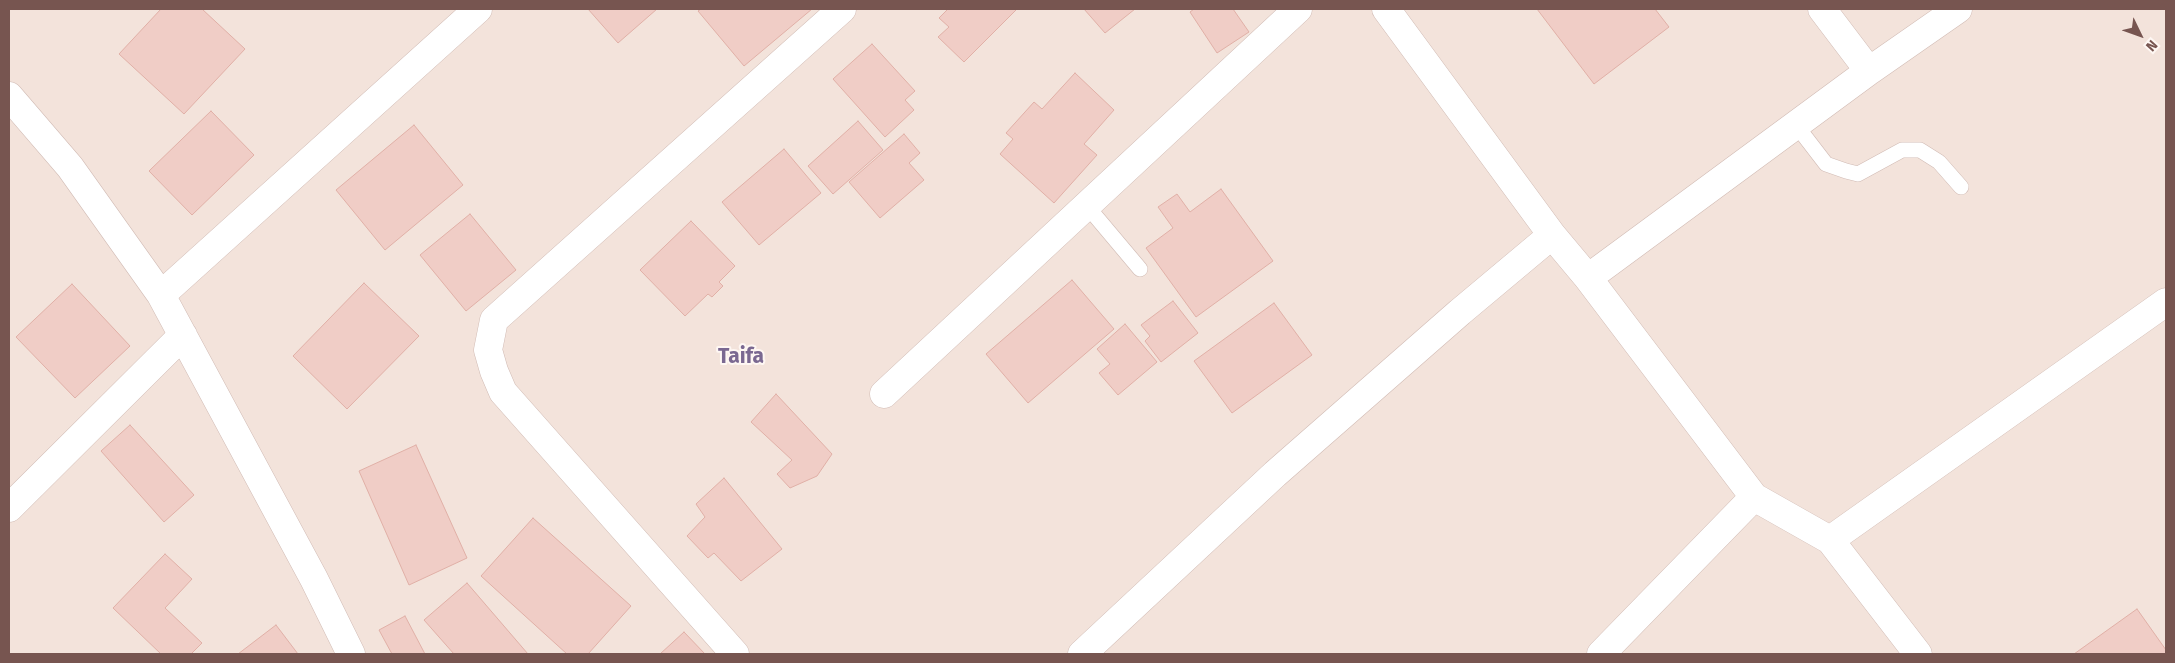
<!DOCTYPE html>
<html>
<head>
<meta charset="utf-8">
<style>
	body { margin:0 }
	#map { position:relative; width:2175px; height:663px; overflow:hidden; background:#fcf2ed; font-family:"Fira Sans",sans-serif }
	canvas { display:block }
	.frame { position:absolute; inset:0; border:10px solid #775550; pointer-events:none }
	.north { position:absolute; left:2115px; top:10px; width:50px; height:50px; -webkit-text-stroke:4px #fef7f3; paint-order:stroke; rotate:132deg; font-size:14px; font-weight:700; line-height:20px; text-align:center; color:#775550 }
	.north::after { content:''; display:block; margin:auto; width:18px; height:22px; background:#775550; clip-path:polygon(50% 0,100% 100%,50% 72%,0 100%) }
</style>
</head>
<body>
<div id="map">
<canvas width="2175" height="663"></canvas>
<div class="frame"></div>
<div class="north">N</div>
</div>
<script>
const g = document.querySelector('canvas').getContext('2d');
g.lineJoin = 'round';
function fill(path, color) {
  g.fillStyle = color;
  g.fill(path, 'evenodd');
}
function poly(rows) {
  const path = new Path2D();
  for (const r of rows) {
    path.moveTo(r[0], r[1]);
    for (let i = 2; i < r.length; i += 2) path.lineTo(r[i], r[i + 1]);
  }
  return path;
}
function trace(path, color, width, dash) {
  g.strokeStyle = color;
  g.lineWidth = width;
  g.lineCap = dash ? 'butt' : 'round';
  g.setLineDash(dash || []);
  g.stroke(path);
}
function drawText(font, color, halo, rows, align = 'center') {
  g.font = font + ' "Fira Sans",sans-serif';
  g.lineWidth = 4;
  g.setLineDash([]);
  g.textBaseline = 'middle';
  g.strokeStyle = halo;
  g.fillStyle = color;
  for (const [text, x, y, turn = 0] of rows) {
    g.save();
    g.translate(x, y);
    g.rotate((+turn || 0) * Math.PI / 180);
    g.textAlign = isNaN(turn) ? turn : align;
    if (halo) g.strokeText(text, 0, 0);
    g.fillText(text, 0, 0);
    g.restore();
  }
}
const residential = poly([
	[9,9,2166,9,2166,654,9,654]
]);
const building = poly([
	[161,9,202,9,245,49,184,114,119,54,161,9],
	[588,9,657,9,618,43,588,9],
	[701,9,812,9,744,66,698,11,701,9],
	[948,9,1017,9,964,62,938,37,949,27,939,18,948,9],
	[1084,9,1135,9,1105,33,1084,9],
	[1194,9,1233,9,1249,32,1217,53,1190,12,1194,9],
	[1537,9,1655,9,1669,27,1594,84,1537,9],
	[872,44,915,91,905,100,914,110,885,137,833,79,872,44],
	[1075,73,1114,110,1084,144,1097,155,1054,203,1000,154,1013,139,1006,133,1034,102,1042,109,1075,73],
	[211,111,254,155,192,215,149,171,211,111],
	[858,121,883,150,833,194,808,166,858,121],
	[414,125,463,185,385,250,336,190,414,125],
	[904,134,920,153,909,163,924,180,880,218,849,182,904,134],
	[784,149,821,193,759,245,722,202,784,149],
	[1221,189,1273,261,1196,317,1146,248,1173,228,1158,207,1177,194,1190,212,1221,189],
	[470,214,516,270,466,311,420,255,470,214],
	[691,221,735,266,719,282,723,286,712,297,708,294,685,316,640,270,691,221],
	[1072,280,1114,329,1028,403,986,354,1072,280],
	[364,283,419,336,347,409,293,356,364,283],
	[72,284,130,346,75,398,16,337,72,284],
	[1173,301,1198,333,1161,362,1145,341,1150,336,1141,325,1173,301],
	[1274,303,1312,355,1232,413,1194,361,1274,303],
	[1125,324,1157,362,1118,395,1099,373,1110,364,1097,349,1125,324],
	[776,394,832,454,817,476,790,488,777,474,792,460,751,422,776,394],
	[130,425,194,495,164,522,101,451,130,425],
	[416,445,467,558,409,585,359,471,416,445],
	[724,478,782,549,741,581,714,553,708,558,687,536,705,517,696,504,724,478],
	[533,518,631,606,588,654,567,654,481,576,533,518],
	[165,554,192,579,165,608,202,643,191,654,161,654,113,608,165,554],
	[467,583,528,654,454,654,424,620,467,583],
	[2137,609,2166,650,2166,654,2074,654,2137,609],
	[405,616,425,654,392,654,379,630,405,616],
	[276,625,298,654,238,654,276,625],
	[684,632,705,654,660,654,684,632]
]);
const service = poly([
	[1796,125,1826,164,1846,171,1858,174,1902,150,1920,150,1939,162,1961,187],
	[1087,206,1140,269]
]);
const minor = poly([
	[1386,9,1552,235,1588,278,1754,497,1830,540,1918,654],
	[1822,9,1869,71],
	[9,96,70,167,161,295,314,579,351,654],
	[1588,278,1869,71,1958,9],
	[161,295,478,9],
	[884,394,1298,9],
	[9,508,183,335],
	[1830,540,2166,302],
	[735,654,503,392,494,371,488,350,494,320,842,9],
	[1082,654,1275,474,1460,312,1552,235],
	[1601,654,1754,497]
]);
const districtNames = [
	["Taifa",741,357]
];
fill(residential, '#f3e3db');
fill(building, '#f0cdc6');
trace(building, '#e1b0a7', 1);
trace(service, '#d1bbb4', 16);
trace(minor, '#d1bbb4', 29);
trace(service, '#fff', 15);
trace(minor, '#fff', 28);
drawText('bold 21px', '#7a6891', '#fef7f3', districtNames);
</script>
</body>
</html>
